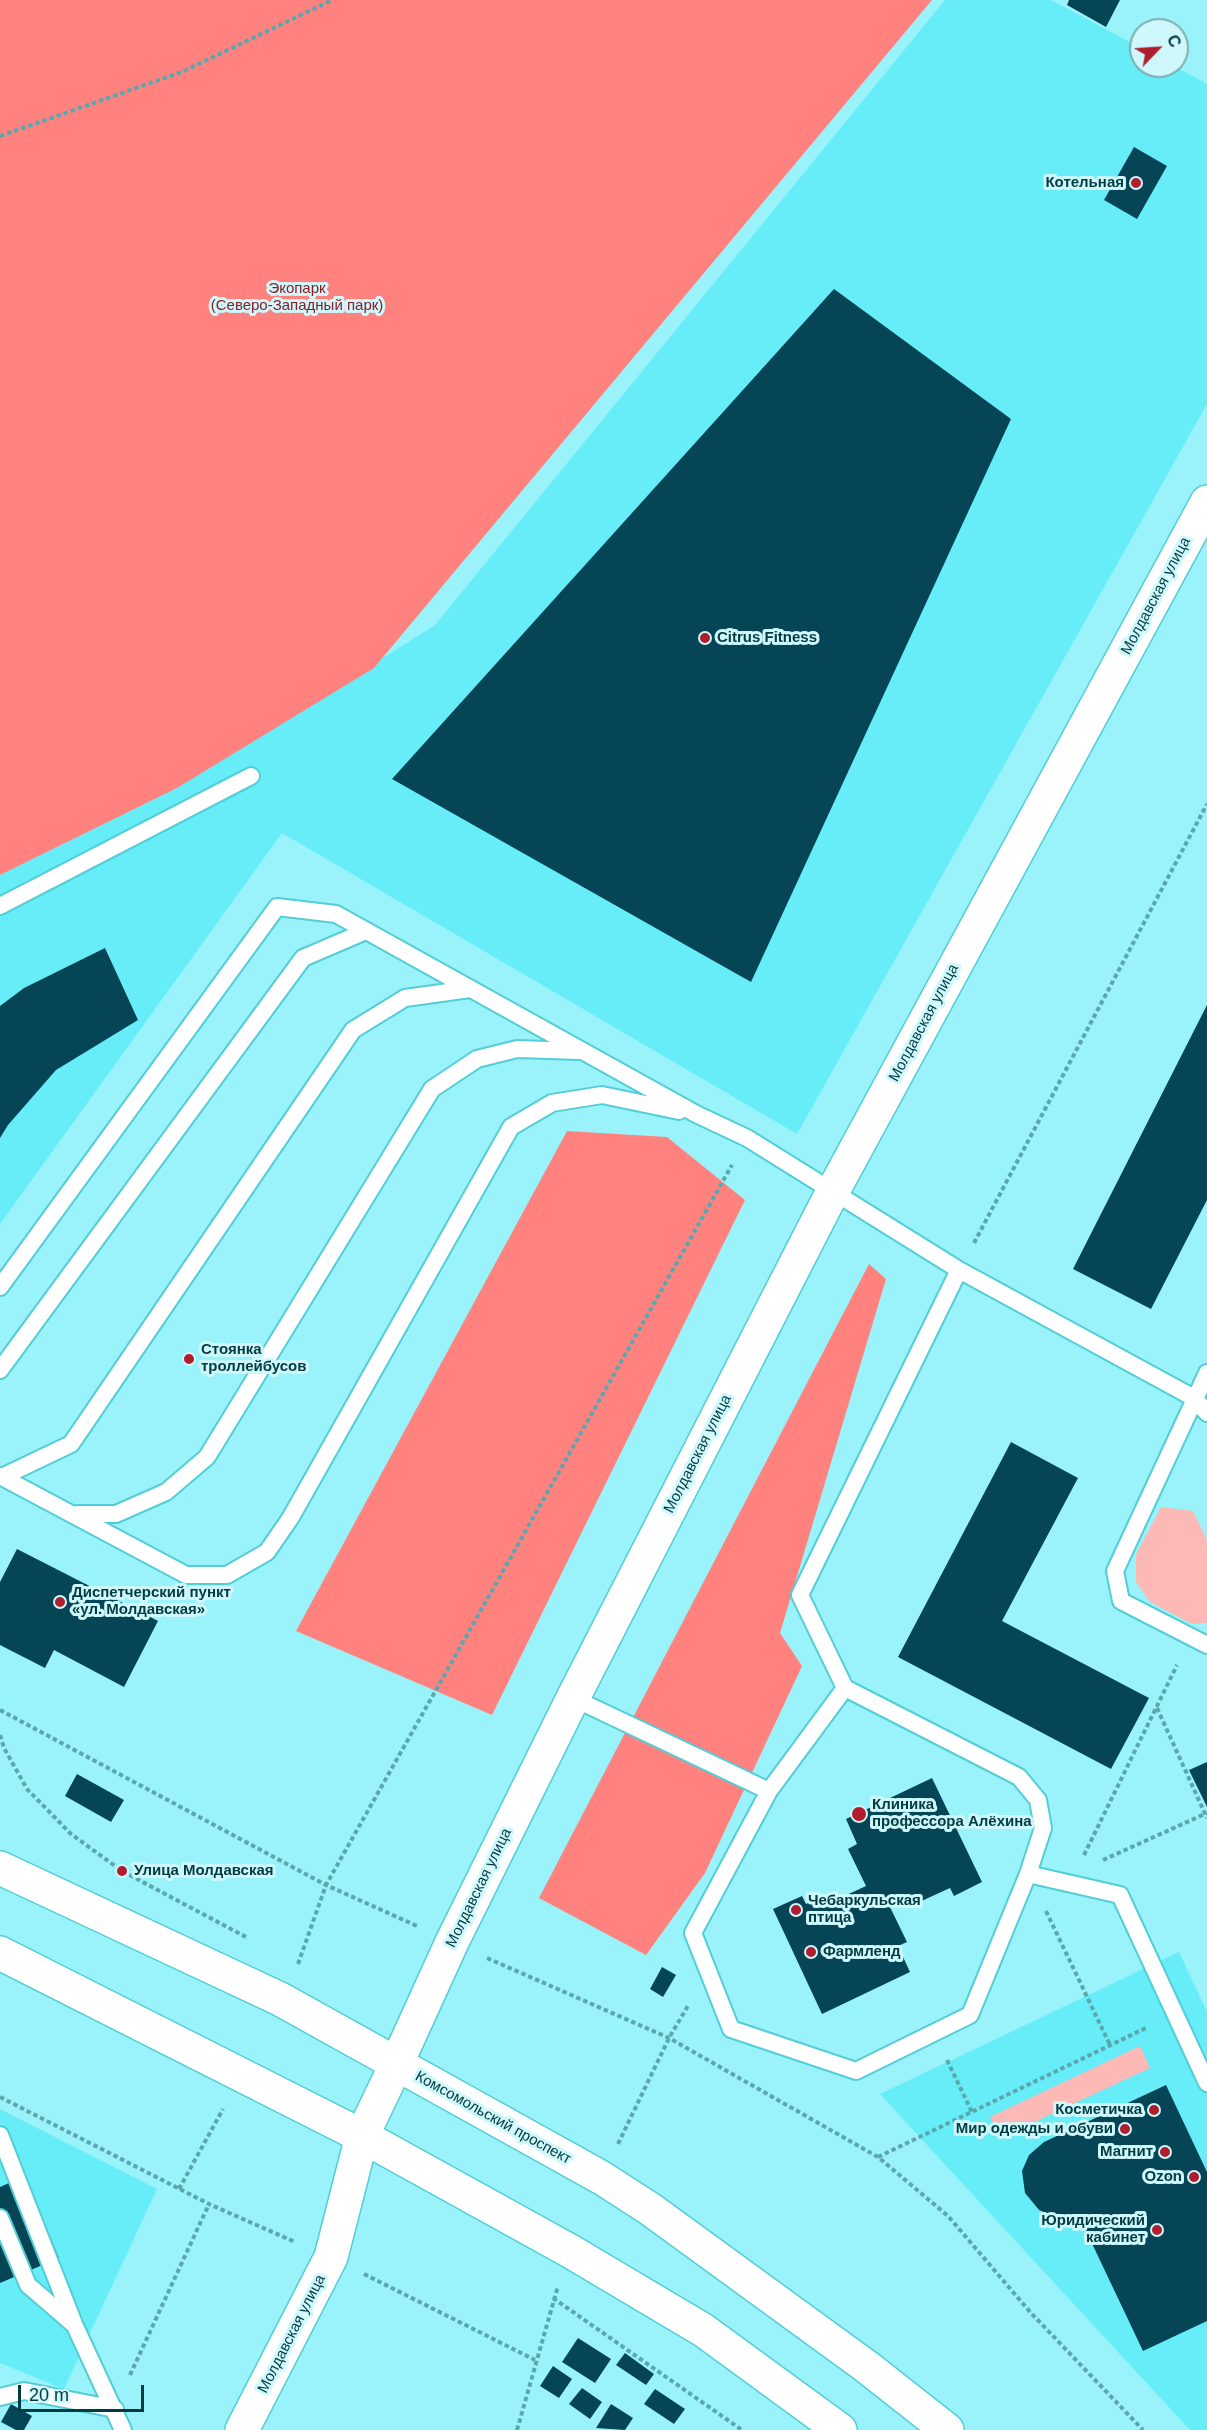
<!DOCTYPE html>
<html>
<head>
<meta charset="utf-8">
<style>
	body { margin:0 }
	#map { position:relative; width:1207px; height:2430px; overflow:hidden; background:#9af3fb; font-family:Arial,sans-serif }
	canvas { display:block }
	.north { position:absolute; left:1129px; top:18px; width:60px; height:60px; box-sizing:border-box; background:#cef8fc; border:2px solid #7dadb1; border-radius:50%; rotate:65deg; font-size:16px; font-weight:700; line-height:24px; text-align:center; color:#033c40 }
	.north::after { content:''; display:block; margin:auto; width:21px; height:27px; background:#b01d2c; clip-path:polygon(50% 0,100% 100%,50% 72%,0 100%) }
	.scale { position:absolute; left:18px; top:2385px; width:126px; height:27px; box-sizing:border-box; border:3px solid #033c40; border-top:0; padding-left:8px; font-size:18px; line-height:21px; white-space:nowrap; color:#033c40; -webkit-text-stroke:4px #cef8fc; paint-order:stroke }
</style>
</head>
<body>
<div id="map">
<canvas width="1207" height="2430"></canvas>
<div class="north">С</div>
<div class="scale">20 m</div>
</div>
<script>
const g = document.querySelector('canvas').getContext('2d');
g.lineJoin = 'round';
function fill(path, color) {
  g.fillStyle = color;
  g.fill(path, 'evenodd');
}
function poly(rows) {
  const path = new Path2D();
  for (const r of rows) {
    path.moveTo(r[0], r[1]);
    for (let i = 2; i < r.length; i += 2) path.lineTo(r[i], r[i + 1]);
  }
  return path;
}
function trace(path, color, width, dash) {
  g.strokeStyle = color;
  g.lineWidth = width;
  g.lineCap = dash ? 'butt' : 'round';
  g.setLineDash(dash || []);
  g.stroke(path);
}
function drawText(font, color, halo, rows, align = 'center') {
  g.font = font + ' Arial,sans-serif';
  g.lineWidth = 6;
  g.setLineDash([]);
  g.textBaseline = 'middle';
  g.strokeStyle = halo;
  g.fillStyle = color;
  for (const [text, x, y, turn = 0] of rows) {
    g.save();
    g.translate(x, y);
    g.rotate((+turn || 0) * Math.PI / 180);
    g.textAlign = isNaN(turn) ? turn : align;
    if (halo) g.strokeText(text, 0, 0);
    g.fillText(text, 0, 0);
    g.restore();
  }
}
const built = poly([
	[945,0,1051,0,1141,48,1141,66,1174,66,1207,84,1207,404,797,1134,282,833,0,1224,0,875,177,788,435,625],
	[1179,1952,1207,2012,1207,2430,1190,2430,880,2094],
	[0,2109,157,2189,64,2389,0,2363]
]);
const green = poly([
	[1161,1507,1193,1511,1207,1540,1207,1623,1194,1624,1188,1622,1150,1602,1136,1582,1136,1554],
	[1140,2046,1150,2068,1000,2138,990,2117]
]);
const forest = poly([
	[0,0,932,0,374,668,177,788,0,875],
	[567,1131,667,1137,745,1200,492,1715,296,1631],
	[869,1264,886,1279,780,1633,802,1666,705,1873,646,1955,539,1898]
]);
const building = poly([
	[1069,0,1120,0,1106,27,1067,5],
	[1134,147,1167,166,1137,219,1104,200],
	[834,289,1011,419,751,982,392,779],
	[105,948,138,1020,56,1070,8,1125,0,1138,0,1006,24,988],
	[1207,1005,1207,1200,1151,1309,1073,1269],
	[1011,1442,1078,1478,1002,1621,1149,1698,1111,1769,898,1657],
	[17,1549,158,1621,124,1687,54,1650,45,1668,0,1645,0,1582],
	[1207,1762,1207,1807,1189,1770],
	[77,1774,124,1800,111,1822,65,1796],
	[932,1778,982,1882,954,1896,950,1888,915,1904,911,1895,889,1905,907,1942,898,1946,910,1972,822,2014,773,1909,802,1896,806,1904,823,1896,827,1904,866,1886,848,1849,857,1844,846,1819],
	[662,1967,676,1975,663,1997,650,1989],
	[1166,2085,1207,2172,1207,2321,1143,2351,1078,2214,1055,2217,1039,2210,1025,2193,1022,2171,1029,2155,1044,2142],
	[25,2176,59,2258,0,2283,0,2187],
	[578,2338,611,2359,595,2383,562,2362],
	[625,2353,654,2374,646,2385,616,2365],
	[553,2366,572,2379,559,2398,540,2386],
	[582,2388,602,2402,590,2419,569,2404],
	[655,2389,685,2409,674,2424,644,2404],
	[11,2404,32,2416,24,2430,16,2430,1,2422],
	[611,2404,633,2418,625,2430,596,2428]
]);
const path = poly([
	[0,136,184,71,332,0],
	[974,1243,1207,804],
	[1157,1708,1207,1818],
	[0,1710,326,1885,417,1926],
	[0,1735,4,1748,27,1789,71,1834,122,1871,246,1937],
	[1084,1855,1177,1665],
	[1103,1860,1207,1813],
	[1046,1911,1110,2045],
	[487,1958,669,2038,878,2157,948,2216,1031,2313,1143,2430],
	[298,1964,326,1885,732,1165],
	[947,2060,972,2112],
	[0,2097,209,2204,295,2242],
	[618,2144,669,2038,689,2004],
	[878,2157,1148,2027],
	[179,2189,223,2109],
	[364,2274,535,2360],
	[553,2298,742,2430],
	[130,2375,209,2204],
	[517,2430,558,2286]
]);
const service = poly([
	[0,906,251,776],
	[959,1270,800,1595,845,1688,1019,1777,1038,1800,1043,1828,1028,1874,1120,1895,1207,2083],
	[0,1287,277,907,336,914,696,1114,747,1138,959,1270,1194,1398,1207,1413],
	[0,1370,303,958,366,931],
	[1207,1373,1115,1571,1121,1601,1207,1645],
	[0,1476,186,1575,227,1575,267,1552,291,1517,511,1127,552,1103,602,1095,679,1111],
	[2,1477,71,1444,353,1030,405,998,470,989],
	[77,1514,116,1514,166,1492,207,1457,432,1089,477,1059,517,1049,579,1051],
	[845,1688,769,1791,693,1933,731,2029,856,2071,970,2015,1028,1874],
	[573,1698,769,1791],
	[0,2135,74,2324,123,2430],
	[0,2218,28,2285,72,2323],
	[0,2397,24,2391,115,2409]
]);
const tertiary = poly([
	[396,2065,452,1942,573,1698,833,1191,1207,502],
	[242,2430,331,2257,362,2136]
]);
const secondary = poly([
	[0,1868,280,1999,602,2178,650,2209,867,2367,947,2430],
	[0,1953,362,2136,570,2251,703,2330,840,2430],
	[362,2136,396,2065]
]);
const markers = [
	[1136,183,6,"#b01d2c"],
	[705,638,6,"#b01d2c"],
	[189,1359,6,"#b01d2c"],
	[60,1602,6,"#b01d2c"],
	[859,1814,8,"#b01d2c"],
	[122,1871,6,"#b01d2c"],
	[796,1910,6,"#b01d2c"],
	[811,1952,6,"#b01d2c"],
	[1154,2110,6,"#b01d2c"],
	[1125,2129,6,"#b01d2c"],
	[1165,2152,6,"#b01d2c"],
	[1194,2177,6,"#b01d2c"],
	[1157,2230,6,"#b01d2c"]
];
const poiNames = [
	["Котельная",1124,183,"right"],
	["Citrus Fitness",717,638],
	["Стоянка",201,1350],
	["троллейбусов",201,1367],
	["Диспетчерский пункт",72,1593],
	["«ул. Молдавская»",72,1610],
	["Клиника",872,1805],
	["профессора Алёхина",872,1822],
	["Улица Молдавская",134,1871],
	["Чебаркульская",808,1901],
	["птица",808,1918],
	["Фармленд",823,1952],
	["Косметичка",1142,2110,"right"],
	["Мир одежды и обуви",1113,2129,"right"],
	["Магнит",1153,2152,"right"],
	["Ozon",1182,2177,"right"],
	["Юридический",1145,2221,"right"],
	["кабинет",1145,2238,"right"]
];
const parkNames = [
	["Экопарк",297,289],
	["(Северо-Западный парк)",297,306]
];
const streetNames = [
	["Молдавская улица",1156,596,-62],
	["Молдавская улица",924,1023,-62],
	["Молдавская улица",698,1454,-63],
	["Молдавская улица",479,1888,-64],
	["Комсомольский проспект",493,2118,29],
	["Молдавская улица",292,2334,-63]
];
fill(built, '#66edf8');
fill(green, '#fdb9b5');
fill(forest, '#ff827f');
fill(building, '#064556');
trace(service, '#53cdd7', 20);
trace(tertiary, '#53cdd7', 36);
trace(secondary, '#53cdd7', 36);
trace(path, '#5ba7ad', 4, [4.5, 3]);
trace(service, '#fff', 16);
trace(tertiary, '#fff', 33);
trace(secondary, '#fff', 33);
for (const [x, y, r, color] of markers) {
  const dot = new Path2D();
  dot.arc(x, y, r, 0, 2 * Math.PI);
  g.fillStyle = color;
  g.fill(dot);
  trace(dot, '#cef8fc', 2);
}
drawText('bold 15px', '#033c40', '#cef8fc', poiNames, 'left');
drawText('15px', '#8c1d25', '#cef8fc', parkNames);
drawText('15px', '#033c40', '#cef8fc', streetNames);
</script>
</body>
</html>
